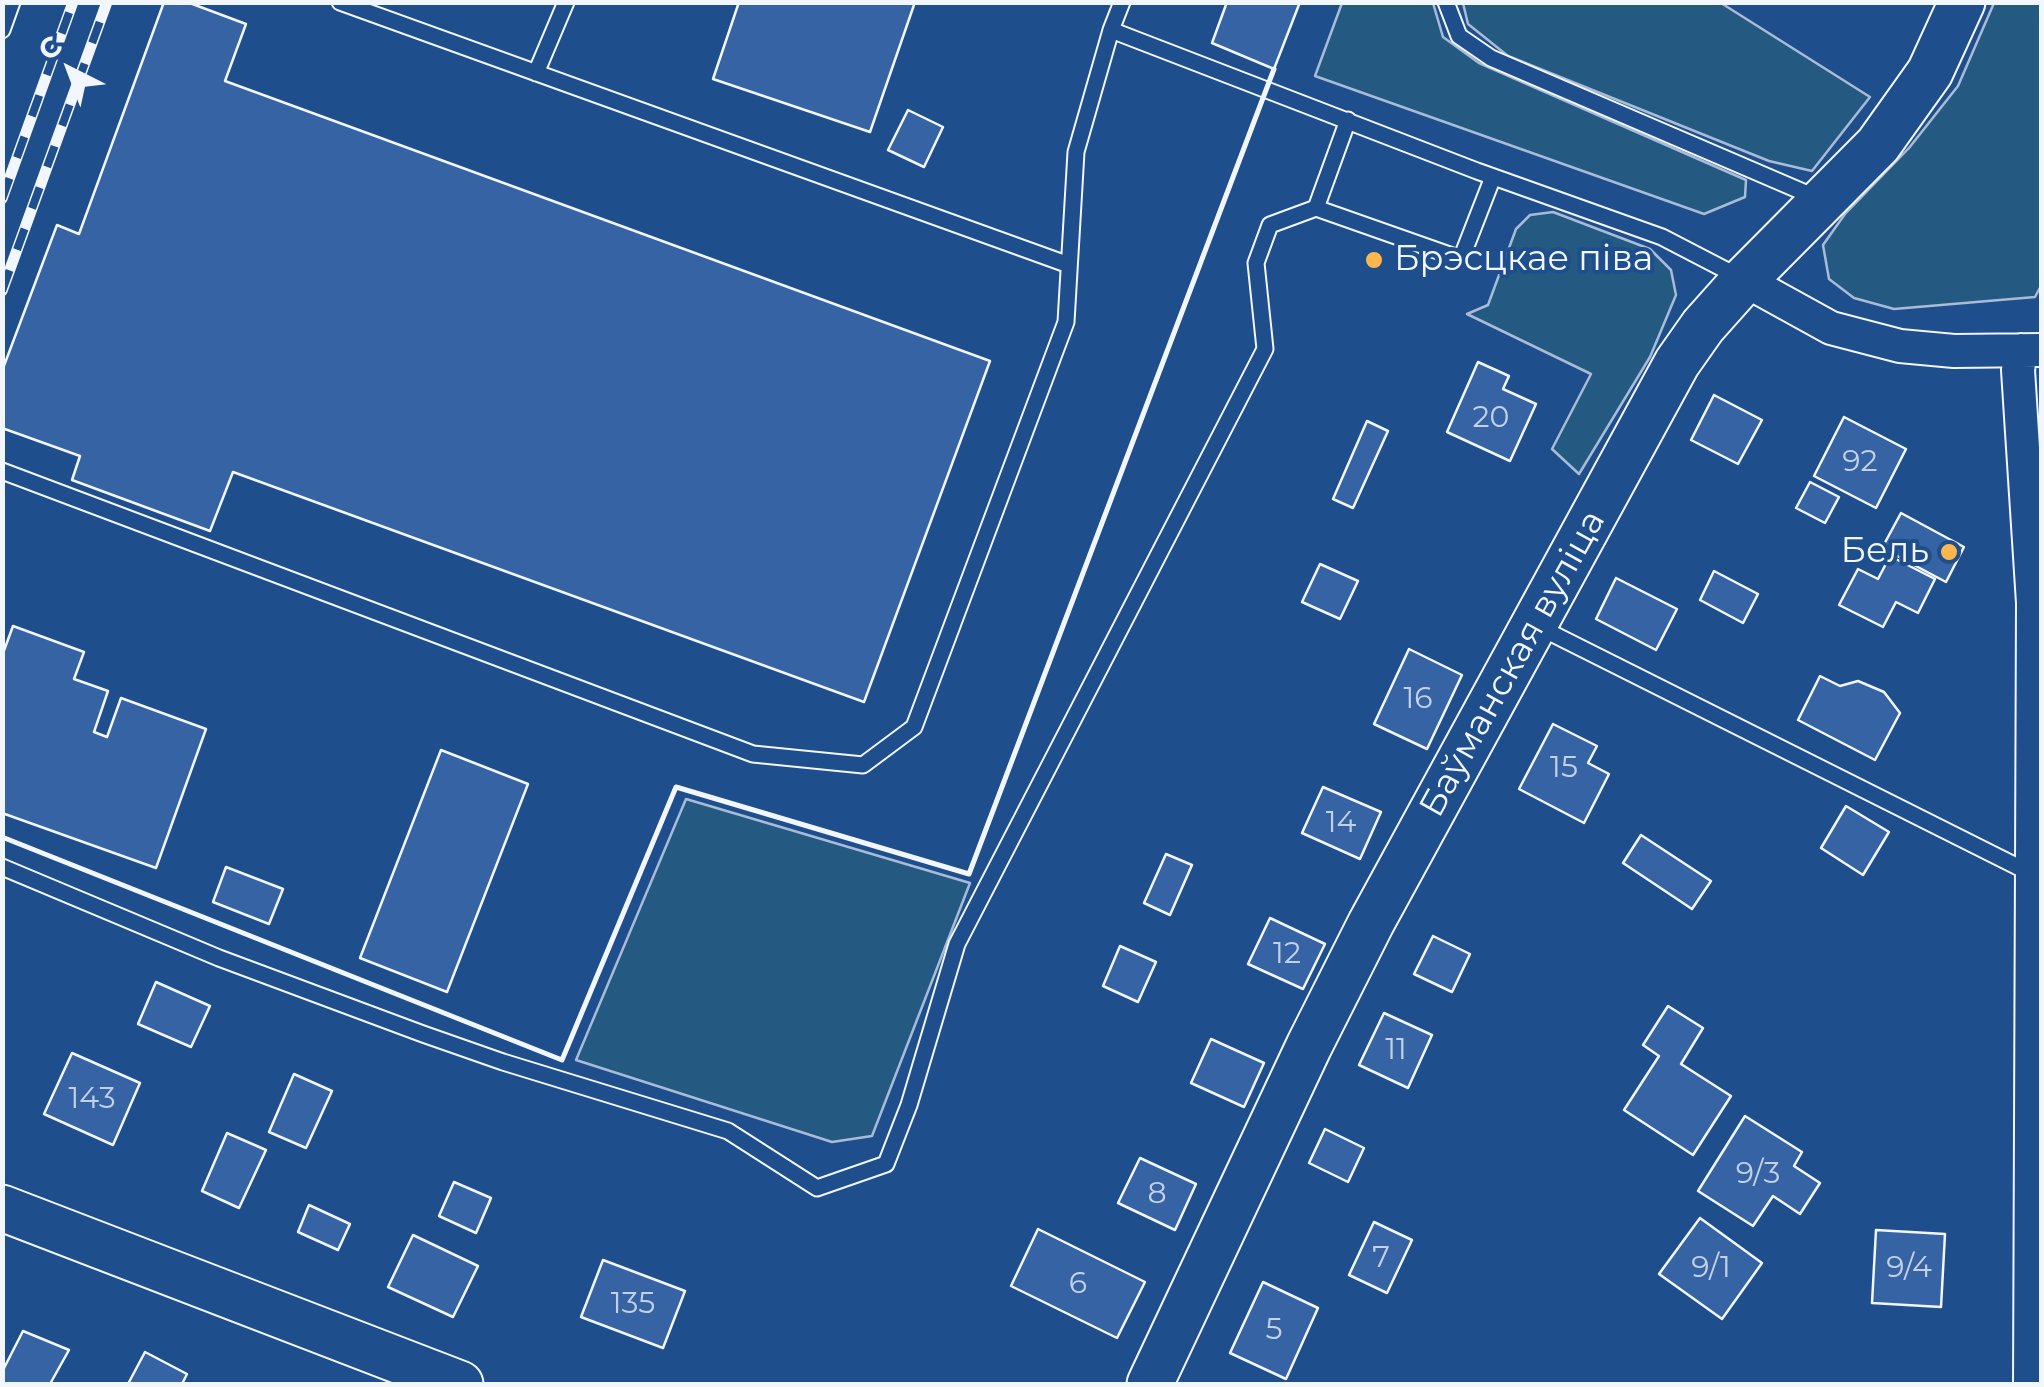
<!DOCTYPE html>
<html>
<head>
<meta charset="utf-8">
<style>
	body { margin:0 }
	#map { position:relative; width:2044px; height:1387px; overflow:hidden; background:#1f4e8c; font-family:Montserrat,sans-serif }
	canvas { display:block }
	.frame { position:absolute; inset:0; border:5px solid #f2f6ff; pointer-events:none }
	.north { position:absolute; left:20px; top:20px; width:100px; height:100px; -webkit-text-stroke:8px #1f4e8c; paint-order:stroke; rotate:318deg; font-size:28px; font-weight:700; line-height:40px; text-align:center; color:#f2f6ff }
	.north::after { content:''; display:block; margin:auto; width:35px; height:45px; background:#f2f6ff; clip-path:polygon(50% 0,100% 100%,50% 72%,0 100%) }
</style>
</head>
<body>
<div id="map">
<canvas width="2044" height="1387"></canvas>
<div class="frame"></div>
<div class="north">С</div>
</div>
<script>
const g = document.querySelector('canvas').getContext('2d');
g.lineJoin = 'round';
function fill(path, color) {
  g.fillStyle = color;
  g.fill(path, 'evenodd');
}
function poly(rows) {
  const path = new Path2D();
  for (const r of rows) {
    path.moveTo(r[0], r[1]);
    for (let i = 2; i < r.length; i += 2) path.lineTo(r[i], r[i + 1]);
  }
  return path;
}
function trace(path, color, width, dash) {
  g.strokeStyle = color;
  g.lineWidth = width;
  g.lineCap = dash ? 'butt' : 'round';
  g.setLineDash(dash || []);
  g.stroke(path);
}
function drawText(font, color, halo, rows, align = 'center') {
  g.font = font + ' Montserrat,sans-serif';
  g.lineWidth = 8;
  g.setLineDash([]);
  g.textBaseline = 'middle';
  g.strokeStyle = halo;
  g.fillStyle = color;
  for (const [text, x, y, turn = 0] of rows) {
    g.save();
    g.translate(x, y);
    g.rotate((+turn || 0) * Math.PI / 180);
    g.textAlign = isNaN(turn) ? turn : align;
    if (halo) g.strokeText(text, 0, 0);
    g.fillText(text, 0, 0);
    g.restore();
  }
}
const green = poly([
	[1342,3,1433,3,1443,37,1479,63,1746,180,1745,197,1704,214,1315,76,1342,3],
	[1463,3,1721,3,1870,97,1812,171,1769,161,1508,56,1468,24,1463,3],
	[1994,3,2041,3,2042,284,2035,297,1894,309,1854,298,1829,279,1823,245,1845,214,1909,148,1958,86,1994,3],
	[1553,212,1650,249,1671,270,1676,295,1650,357,1579,474,1552,449,1591,374,1467,314,1488,305,1516,229,1530,215,1553,212],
	[686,799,970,883,872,1136,832,1142,576,1060,686,799]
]);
const building = poly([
	[164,2,187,2,246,24,225,81,990,361,864,702,233,472,210,531,72,480,80,456,2,428,2,371,57,225,79,234,164,2],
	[739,2,915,2,870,132,713,79,739,2],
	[1227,2,1300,2,1274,69,1212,43,1227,2],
	[908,110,943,127,924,167,888,150,908,110],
	[1478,362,1509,376,1503,389,1536,404,1510,461,1447,432,1478,362],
	[1714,395,1762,420,1738,464,1691,440,1714,395],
	[1844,417,1906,449,1876,508,1814,476,1844,417],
	[1367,421,1388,431,1353,508,1333,499,1367,421],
	[1810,482,1839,497,1825,523,1796,508,1810,482],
	[1901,513,1964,547,1946,582,1882,548,1901,513],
	[1890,556,1935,579,1918,613,1896,602,1883,627,1839,605,1858,569,1878,579,1890,556],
	[1320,564,1358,581,1340,619,1302,602,1320,564],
	[1714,571,1758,594,1743,623,1700,600,1714,571],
	[1616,578,1677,609,1656,650,1596,619,1616,578],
	[13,626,84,652,74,679,108,691,94,732,107,737,121,698,206,729,156,868,2,813,2,656,13,626],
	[1409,649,1462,675,1427,749,1374,724,1409,649],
	[1820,676,1840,686,1858,681,1884,692,1900,713,1875,760,1798,720,1820,676],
	[1553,724,1597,746,1588,763,1609,774,1584,823,1519,789,1553,724],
	[441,750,528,784,447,992,360,958,441,750],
	[1323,787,1381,812,1360,859,1302,833,1323,787],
	[1846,806,1889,832,1863,875,1821,848,1846,806],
	[1641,835,1711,881,1692,909,1623,863,1641,835],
	[1166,854,1192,865,1170,915,1144,903,1166,854],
	[226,867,283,889,269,924,213,902,226,867],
	[1270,918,1325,944,1303,989,1248,964,1270,918],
	[1433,936,1470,954,1452,992,1414,974,1433,936],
	[1120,946,1156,962,1138,1002,1103,986,1120,946],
	[156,982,210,1006,191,1047,138,1024,156,982],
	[1668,1006,1703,1028,1681,1064,1731,1096,1693,1155,1624,1110,1659,1056,1643,1045,1668,1006],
	[1384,1013,1432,1035,1408,1088,1359,1065,1384,1013],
	[1211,1039,1264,1063,1244,1107,1191,1083,1211,1039],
	[72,1053,140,1083,113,1145,44,1114,72,1053],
	[294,1074,332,1091,306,1148,269,1132,294,1074],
	[1745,1116,1802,1152,1794,1166,1820,1183,1800,1214,1773,1196,1753,1226,1698,1191,1745,1116],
	[1325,1129,1364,1148,1348,1182,1309,1163,1325,1129],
	[227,1133,266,1150,239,1208,202,1191,227,1133],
	[1140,1158,1196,1184,1175,1230,1118,1203,1140,1158],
	[454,1182,491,1198,476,1233,439,1216,454,1182],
	[309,1205,350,1224,338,1250,298,1232,309,1205],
	[1700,1218,1762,1263,1722,1319,1659,1274,1700,1218],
	[1374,1222,1412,1240,1387,1293,1349,1275,1374,1222],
	[1038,1229,1145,1282,1117,1338,1011,1286,1038,1229],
	[1876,1230,1945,1234,1941,1307,1872,1303,1876,1230],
	[413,1235,478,1266,453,1317,388,1287,413,1235],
	[603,1260,685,1291,663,1348,581,1317,603,1260],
	[1263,1282,1318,1308,1286,1379,1230,1353,1263,1282],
	[23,1331,69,1350,50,1384,2,1384,2,1372,23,1331],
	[145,1352,187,1374,182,1384,128,1384,145,1352]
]);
const lane = poly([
	[340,2,1069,265],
	[1446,2,1459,36,1491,58,1817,198],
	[2,30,12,2],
	[1111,30,1122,2],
	[536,73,566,2],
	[1348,120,1316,208,1461,259,1493,177],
	[2,471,753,754,863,765,914,727,1066,322,1076,152,1111,30,1477,171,1662,237,1739,277],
	[1537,626,2030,873],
	[2,867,219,958,423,1034,503,1062,728,1131,817,1188,886,1164,909,1105,957,944,1265,349,1256,263,1270,225,1316,208]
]);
const street = poly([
	[1744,280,1831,328,1900,346,1954,351,2042,350],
	[2021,350,2018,370,2033,603,2030,1384]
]);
const secondary = poly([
	[2,1208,460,1384],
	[1150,1384,1309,1046,1371,923,1677,363,1703,326,1744,280,1878,145,1930,72,1962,2]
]);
const rail = poly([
	[2,199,73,2],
	[2,291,107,2]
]);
const wall = poly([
	[2,837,562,1060,676,787,969,874,1274,69]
]);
const markers = [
	[1374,260,10,"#ffb74d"],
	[1949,552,10,"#ffb74d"]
];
const numberNames = [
	["20",1491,418],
	["92",1860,462],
	["16",1418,699],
	["15",1564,768],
	["14",1341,823],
	["12",1287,954],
	["11",1396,1050],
	["143",92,1099],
	["9/3",1758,1174],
	["8",1157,1194],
	["7",1381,1258],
	["9/1",1711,1268],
	["9/4",1909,1268],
	["6",1078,1284],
	["135",633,1304],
	["5",1274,1330]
];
const poiNames = [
	["Брэсцкае піва",1394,260],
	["Бель",1929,552,"right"]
];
const streetNames = [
	["Баўманская вуліца",1513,664,-61]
];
fill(green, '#245a82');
trace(green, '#a8bbd7', 2.5);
fill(building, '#3563a3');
trace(building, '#f2f6ff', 2.5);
trace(lane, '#f2f6ff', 19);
trace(street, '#f2f6ff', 36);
trace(secondary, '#f2f6ff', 49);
trace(lane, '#1f4e8c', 15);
trace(street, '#1f4e8c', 32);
trace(secondary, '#1f4e8c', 45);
trace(rail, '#f2f6ff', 11);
trace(rail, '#1f4e8c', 8, [22]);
trace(wall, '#f2f6ff', 5);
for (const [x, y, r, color] of markers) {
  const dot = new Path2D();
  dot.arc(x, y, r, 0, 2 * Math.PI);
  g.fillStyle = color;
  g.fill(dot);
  trace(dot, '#1f4e8c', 4);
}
drawText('30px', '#c3d1e8', null, numberNames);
drawText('35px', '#f2f6ff', '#1f4e8c', poiNames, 'left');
drawText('35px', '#f2f6ff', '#1f4e8c', streetNames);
</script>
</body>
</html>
